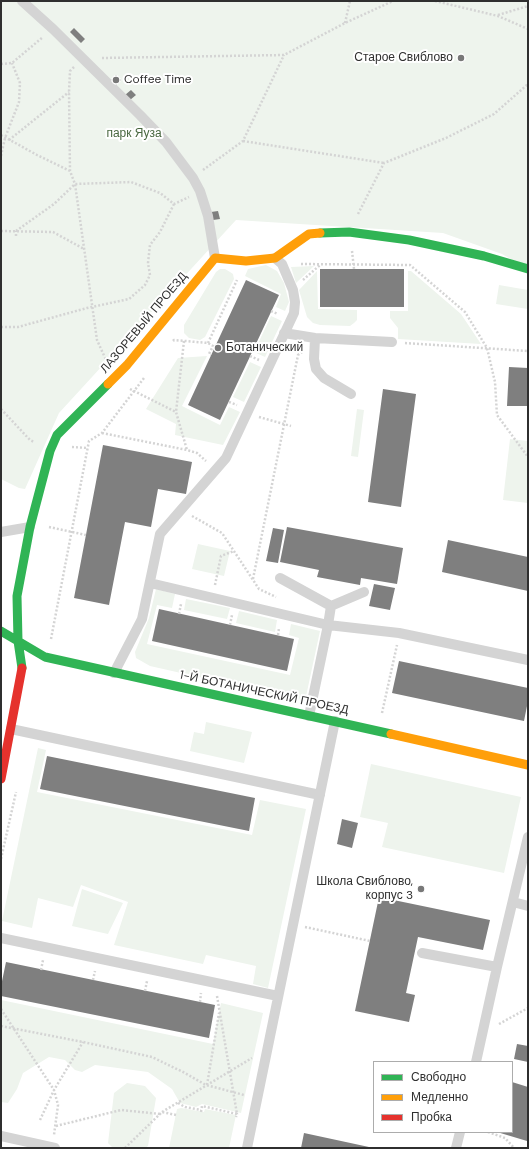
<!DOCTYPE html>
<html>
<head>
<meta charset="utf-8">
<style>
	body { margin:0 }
	#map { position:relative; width:529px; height:1149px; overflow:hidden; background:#fff; font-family:"DM Sans",sans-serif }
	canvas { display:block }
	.frame { position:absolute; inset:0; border:2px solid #2f2f2f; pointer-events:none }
	.legend { position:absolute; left:373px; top:1061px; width:140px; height:72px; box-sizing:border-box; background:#fff; border:1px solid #acacac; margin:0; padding:5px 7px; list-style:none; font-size:12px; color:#2f2f2f }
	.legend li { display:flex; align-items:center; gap:8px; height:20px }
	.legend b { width:20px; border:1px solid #acacac }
</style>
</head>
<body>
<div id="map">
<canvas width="529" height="1149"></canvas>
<div class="frame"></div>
<ul class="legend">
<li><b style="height:5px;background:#30b455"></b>Свободно</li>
<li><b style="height:5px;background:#ff9f0a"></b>Медленно</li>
<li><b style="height:5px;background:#e5322d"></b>Пробка</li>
</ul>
</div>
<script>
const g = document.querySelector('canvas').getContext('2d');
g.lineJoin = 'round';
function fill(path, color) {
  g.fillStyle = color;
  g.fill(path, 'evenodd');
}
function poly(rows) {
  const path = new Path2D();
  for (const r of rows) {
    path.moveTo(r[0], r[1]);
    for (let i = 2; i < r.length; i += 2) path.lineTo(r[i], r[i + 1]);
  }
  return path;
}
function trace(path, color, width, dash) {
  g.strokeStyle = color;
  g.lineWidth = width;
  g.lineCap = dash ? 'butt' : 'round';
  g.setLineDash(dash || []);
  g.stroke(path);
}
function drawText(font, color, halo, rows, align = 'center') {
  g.font = font + ' "DM Sans",sans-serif';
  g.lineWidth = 4;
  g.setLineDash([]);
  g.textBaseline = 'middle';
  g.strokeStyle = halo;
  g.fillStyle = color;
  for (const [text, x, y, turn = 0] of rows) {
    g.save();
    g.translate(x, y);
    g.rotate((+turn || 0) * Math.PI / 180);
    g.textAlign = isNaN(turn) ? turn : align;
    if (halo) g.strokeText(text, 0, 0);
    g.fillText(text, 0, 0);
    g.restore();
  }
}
const green = poly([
	[1,1,528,1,528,269,502,254,443,233,236,220,59,413,25,489,19,488,1,479],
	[266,265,277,271,284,283,289,302,285,311,276,307,281,294,245,276,248,269],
	[314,266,296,283,291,267],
	[220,269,225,269,230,272,233,274,234,279,205,337,200,340,189,338,184,333,184,325,216,272],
	[317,271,318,309,357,310,357,320,354,323,350,326,320,325,313,323,307,317,299,290],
	[408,271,411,271,461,314,481,344,398,339,398,328,390,318,390,311,408,311],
	[499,285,528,290,528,309,496,304],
	[271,316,282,321,265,357,254,352],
	[207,356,182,406,220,425,229,407,240,412,223,445,175,435,176,424,146,409,178,358],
	[250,362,261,367,244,402,233,397],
	[357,409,364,410,358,457,351,456],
	[510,439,528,441,528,503,503,500],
	[198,544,230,551,224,576,192,569],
	[156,589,175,594,172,608,157,605,147,644,290,675,299,638,289,635,291,624,320,631,305,701,150,666,136,658,135,652,149,618],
	[186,599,230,608,227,619,184,610],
	[239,611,277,620,275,632,236,623],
	[206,722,252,732,244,763,190,751,194,732,204,734],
	[38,748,46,750,37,792,252,835,260,800,306,809,268,988,253,984,256,966,206,955,203,964,114,945,128,902,81,885,73,907,38,898,32,928,2,921],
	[371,764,521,797,504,873,382,847,388,823,360,817],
	[82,889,123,903,108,934,72,926],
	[1,1000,213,1044,221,1003,263,1013,241,1113,202,1104,196,1107,180,1103,172,1089,148,1072,95,1065,82,1072,75,1070,65,1060,49,1057,23,1073,17,1089,8,1103,1,1102],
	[127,1083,145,1086,156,1098,148,1146,145,1148,113,1148,108,1143,114,1093],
	[181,1108,204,1112,205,1109,236,1115,229,1148,169,1148,177,1109]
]);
const building = poly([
	[74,28,85,39,81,43,70,32],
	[116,75,121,80,115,86,110,81],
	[131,90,136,95,130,100,125,95],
	[218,211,220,219,213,220,211,212],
	[320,269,404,269,404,307,320,307],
	[246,280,279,295,220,420,188,405],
	[509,367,528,368,528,406,507,406],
	[383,389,416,394,401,507,368,502],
	[103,445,192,462,186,494,158,489,151,527,125,522,109,605,74,598],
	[287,527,403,548,397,584,361,578,360,585,317,577,319,570,280,562],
	[273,528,284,530,278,563,266,561],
	[448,540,528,557,528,591,442,572],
	[374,584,395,588,390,610,369,606],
	[159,609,294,639,287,671,152,641],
	[399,661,528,688,528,701,524,721,392,693],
	[47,756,255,798,249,831,40,789],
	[342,819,358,823,352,848,337,844],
	[379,897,490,920,483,950,418,937,406,993,415,995,409,1022,355,1011],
	[6,962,215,1005,209,1038,1,996,1,986],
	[517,1044,528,1046,528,1062,514,1059],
	[512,1082,528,1087,528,1136,527,1141,497,1132,512,1132],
	[304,1133,369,1147,369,1148,301,1148]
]);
const path = poly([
	[435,1,498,16,528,29],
	[498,15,528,6],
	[345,23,350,1],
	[102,58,284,55,345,23,393,1],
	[1,64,12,63,43,37],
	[74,67,70,71,69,92,70,171,75,184,97,340,106,360],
	[1,135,37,155,70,171],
	[9,140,69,92],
	[243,141,384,163],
	[1,156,5,138,19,102,20,83,12,63],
	[203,170,243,141,284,55],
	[358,214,384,163,446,138,494,114,528,84],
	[1,231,53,232,84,249],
	[16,231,54,204,75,184,131,182,160,193,174,204,189,197],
	[16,236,16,231],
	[352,251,354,269],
	[301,264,410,265,465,312,487,348,495,382,497,415,528,457],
	[303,280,320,265],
	[271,311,278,314],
	[1,327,18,327,87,308,129,299,145,285,150,275,148,263,150,245,160,232,174,204],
	[173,341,174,340,208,343,213,346,209,354,211,355],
	[184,341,176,412,187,450],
	[208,343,237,280],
	[405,343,528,351],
	[250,356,259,360],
	[130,389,176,412],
	[229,402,237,405],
	[1,409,30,440,34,442],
	[259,417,291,426],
	[102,433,187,450,197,453,206,461],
	[72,447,88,448],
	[192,516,222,533,259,589,276,597],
	[49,527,86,535],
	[253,579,298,355,302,352],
	[215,585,221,556,234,551],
	[179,614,181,604],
	[230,625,232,615],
	[278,635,279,628],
	[51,639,89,441,102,433,144,378],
	[382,713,397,645],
	[1,859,16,792],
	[305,927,370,941],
	[41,970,43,960],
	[93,980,95,971],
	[145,991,147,981],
	[217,996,237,1114],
	[200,1002,201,993],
	[1,1009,54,1090,58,1105,54,1135],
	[499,1024,528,1008],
	[1,1026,83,1042,152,1057,183,1072,206,1085,244,1095],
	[207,1085,219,1013],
	[178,1103,185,1107,201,1110],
	[162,1112,252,1058],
	[201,1112,202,1106,237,1114,236,1117],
	[40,1120,54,1090,83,1042],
	[56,1126,121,1110,160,1114],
	[488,1132,505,1138,514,1148],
	[125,1148,162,1112,176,1115]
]);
const lane = poly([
	[22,1,53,29,140,115,166,142,193,178,200,191,208,216,215,258],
	[284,333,315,338,392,342],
	[315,338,314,359,316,369,324,378,351,394],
	[1,532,30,527],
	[280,578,331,606],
	[150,583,328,625,309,716],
	[364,592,331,606,328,625,399,633,528,660],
	[114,673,142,619,160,534,226,458,294,313,295,302,293,290,282,264,275,258],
	[11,729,320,795],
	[513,902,528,906],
	[1,938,278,996],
	[422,953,497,967],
	[476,1062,497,967,528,837],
	[1,1136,55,1148],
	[247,1148,335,721],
	[456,1148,460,1132]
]);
const fast = poly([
	[320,233,349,232,409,240,484,256,528,269],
	[1,631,45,657,391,734],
	[22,668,18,641,17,596,30,527,50,451,57,435,108,384]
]);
const slow = poly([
	[108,384,127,365,215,258,246,261,275,258,309,234,320,233],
	[391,734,528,765]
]);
const jam = poly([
	[1,779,22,668]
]);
const markers = [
	[461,58,4,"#787878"],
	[116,80,4,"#787878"],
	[218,348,4,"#787878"],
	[421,889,4,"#787878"]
];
const poiNames = [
	["Старое Свиблово",453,58],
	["Coffee Time",124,80,"left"],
	["Ботанический",226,348,"left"],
	["Школа Свиблово,",413,882],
	["корпус 3",413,896]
];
const parkNames = [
	["парк Яуза",134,134]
];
const streetNames = [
	["ЛАЗОРЕВЫЙ ПРОЕЗД",144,323,-50],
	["1-Й БОТАНИЧЕСКИЙ ПРОЕЗД",264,693,12]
];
fill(green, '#eef4ed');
fill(building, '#7f7f7f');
trace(path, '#d4d4d4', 2.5, [2, 2]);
trace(lane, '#d4d4d4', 10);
trace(fast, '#30b455', 9);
trace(slow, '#ff9f0a', 9);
trace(jam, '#e5322d', 9);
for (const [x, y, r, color] of markers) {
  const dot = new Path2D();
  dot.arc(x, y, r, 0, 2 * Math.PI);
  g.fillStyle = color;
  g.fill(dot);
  trace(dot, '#fff', 1.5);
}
drawText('12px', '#2f2f2f', '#fff', poiNames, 'right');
drawText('12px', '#48673f', '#fff', parkNames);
drawText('12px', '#2f2f2f', '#fff', streetNames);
</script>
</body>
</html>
